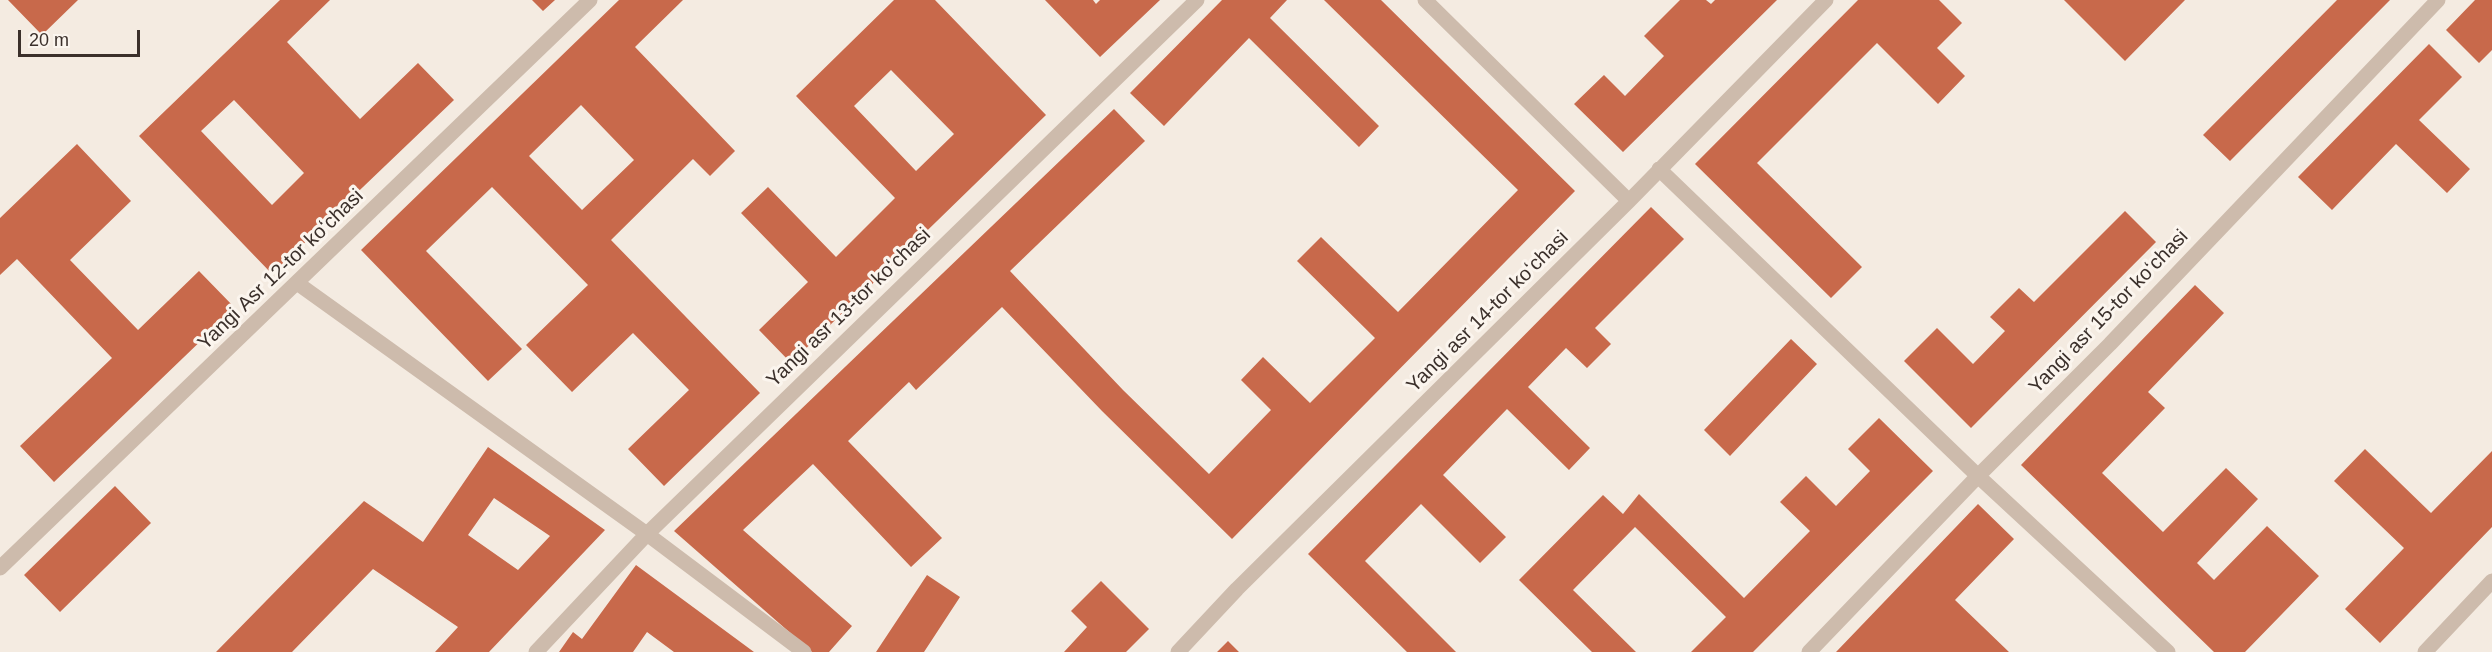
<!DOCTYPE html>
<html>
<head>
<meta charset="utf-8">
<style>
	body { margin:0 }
	#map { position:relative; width:2492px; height:652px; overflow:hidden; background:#f4ebe1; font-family:Helvetica,sans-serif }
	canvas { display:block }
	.scale { position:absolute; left:18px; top:30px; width:122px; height:27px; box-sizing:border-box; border:3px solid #3b302b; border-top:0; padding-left:8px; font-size:18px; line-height:21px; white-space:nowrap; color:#3b302b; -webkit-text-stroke:4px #fbf5ee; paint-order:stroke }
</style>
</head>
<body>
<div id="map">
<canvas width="2492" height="652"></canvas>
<div class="scale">20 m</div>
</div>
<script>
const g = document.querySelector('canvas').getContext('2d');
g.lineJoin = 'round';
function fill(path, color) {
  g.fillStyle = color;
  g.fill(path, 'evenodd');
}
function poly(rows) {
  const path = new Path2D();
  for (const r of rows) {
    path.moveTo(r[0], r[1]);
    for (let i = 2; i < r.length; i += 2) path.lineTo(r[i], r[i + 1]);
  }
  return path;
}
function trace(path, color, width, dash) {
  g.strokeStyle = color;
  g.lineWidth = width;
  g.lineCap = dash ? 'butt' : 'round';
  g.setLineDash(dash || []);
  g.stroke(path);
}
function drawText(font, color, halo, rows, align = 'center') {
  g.font = font + ' Helvetica,sans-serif';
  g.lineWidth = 6;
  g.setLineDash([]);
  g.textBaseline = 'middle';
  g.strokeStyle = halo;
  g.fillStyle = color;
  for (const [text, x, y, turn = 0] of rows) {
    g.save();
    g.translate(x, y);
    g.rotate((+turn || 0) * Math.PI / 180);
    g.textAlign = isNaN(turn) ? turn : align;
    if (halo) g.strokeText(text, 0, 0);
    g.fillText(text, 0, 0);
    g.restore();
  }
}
const building = poly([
	[8,0,78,0,42,35],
	[280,0,330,0,287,42,360,119,418,63,454,100,272,274,139,136],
	[234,100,304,173,272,205,201,131],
	[532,0,555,0,543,11],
	[619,0,683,0,635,47,735,151,710,176,693,159,611,240,760,393,664,486,628,449,689,390,633,333,572,392,526,345,588,285,492,187,426,251,522,349,488,381,361,250],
	[581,105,634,160,582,210,529,156],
	[894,0,935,0,1046,115,791,363,759,330,808,282,741,213,768,187,836,257,895,198,796,96],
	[891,70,954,134,916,171,854,106],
	[1045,0,1093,0,1096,4,1100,0,1160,0,1100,57],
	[1222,0,1287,0,1270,18,1379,126,1359,147,1249,38,1164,126,1130,93],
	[1324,0,1381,0,1575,191,1232,539,1102,411,1002,307,916,390,909,382,848,441,942,538,911,567,813,464,743,530,852,626,829,652,812,652,674,531,1114,109,1145,141,1010,271,1123,390,1209,474,1271,410,1241,380,1263,357,1310,403,1375,338,1297,261,1321,237,1398,312,1518,190],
	[1680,0,1706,0,1711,4,1715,0,1777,0,1623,152,1574,104,1604,75,1625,96,1664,56,1644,36],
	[1858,0,1939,0,1962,23,1937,48,1965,76,1938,104,1877,43,1757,163,1862,267,1831,298,1695,164],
	[2064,0,2185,0,2125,61],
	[2337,0,2390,0,2230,161,2203,135],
	[2475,0,2492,0,2492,50,2479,63,2446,30],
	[2429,44,2462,77,2419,120,2470,169,2447,193,2396,144,2332,210,2298,177],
	[77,144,131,201,70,260,138,330,199,271,235,308,54,482,20,446,112,358,17,259,0,275,0,218],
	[1651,207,1684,239,1595,328,1611,344,1587,368,1566,348,1528,387,1590,448,1569,470,1507,409,1443,475,1506,537,1480,563,1421,504,1365,561,1456,652,1407,652,1308,554],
	[2125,211,2156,242,1971,428,1904,361,1937,328,1973,364,2005,331,1990,317,2019,288,2034,302],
	[2195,285,2224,313,2148,392,2165,408,2102,473,2163,532,2226,468,2258,499,2197,563,2214,580,2267,526,2319,576,2245,652,2214,652,2021,465],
	[1791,339,1817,364,1730,456,1704,430],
	[1879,418,1933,471,1753,652,1691,652,1726,617,1635,527,1573,590,1636,652,1592,652,1519,580,1603,495,1623,514,1639,494,1744,598,1810,531,1780,502,1806,476,1836,506,1870,471,1848,449],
	[488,447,605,530,489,652,435,652,458,627,373,569,292,652,216,652,364,501,423,542],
	[494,498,550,536,518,570,468,535],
	[2365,449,2431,513,2492,451,2492,527,2380,643,2345,609,2404,548,2334,481],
	[115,486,151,523,60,612,24,575],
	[1978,504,2014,539,1955,600,2009,652,1836,652],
	[636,565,754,652,674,652,647,632,633,652,559,652,573,632,582,639],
	[927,575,960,597,924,652,876,652],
	[1101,581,1149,629,1126,652,1064,652,1087,627,1071,611],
	[1228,641,1239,652,1217,652]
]);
const minor = poly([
	[1425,0,1629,201],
	[1659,169,1978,476,2168,652],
	[297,283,647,534,804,652],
	[0,568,590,0],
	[536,652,647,534,1197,0],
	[1178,652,1237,589,1629,201,1826,0],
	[1809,652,1978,476,2110,344,2438,0],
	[2425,652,2492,581]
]);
const streetNames = [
	["Yangi Asr 12-tor koʻchasi",281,270,-44],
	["Yangi asr 13-tor koʻchasi",849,308,-44],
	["Yangi asr 14-tor koʻchasi",1488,312,-45],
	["Yangi asr 15-tor koʻchasi",2109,312,-46]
];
fill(building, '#c8694b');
trace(minor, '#cdbbac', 15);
drawText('20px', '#3b302b', '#fbf5ee', streetNames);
</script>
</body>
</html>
